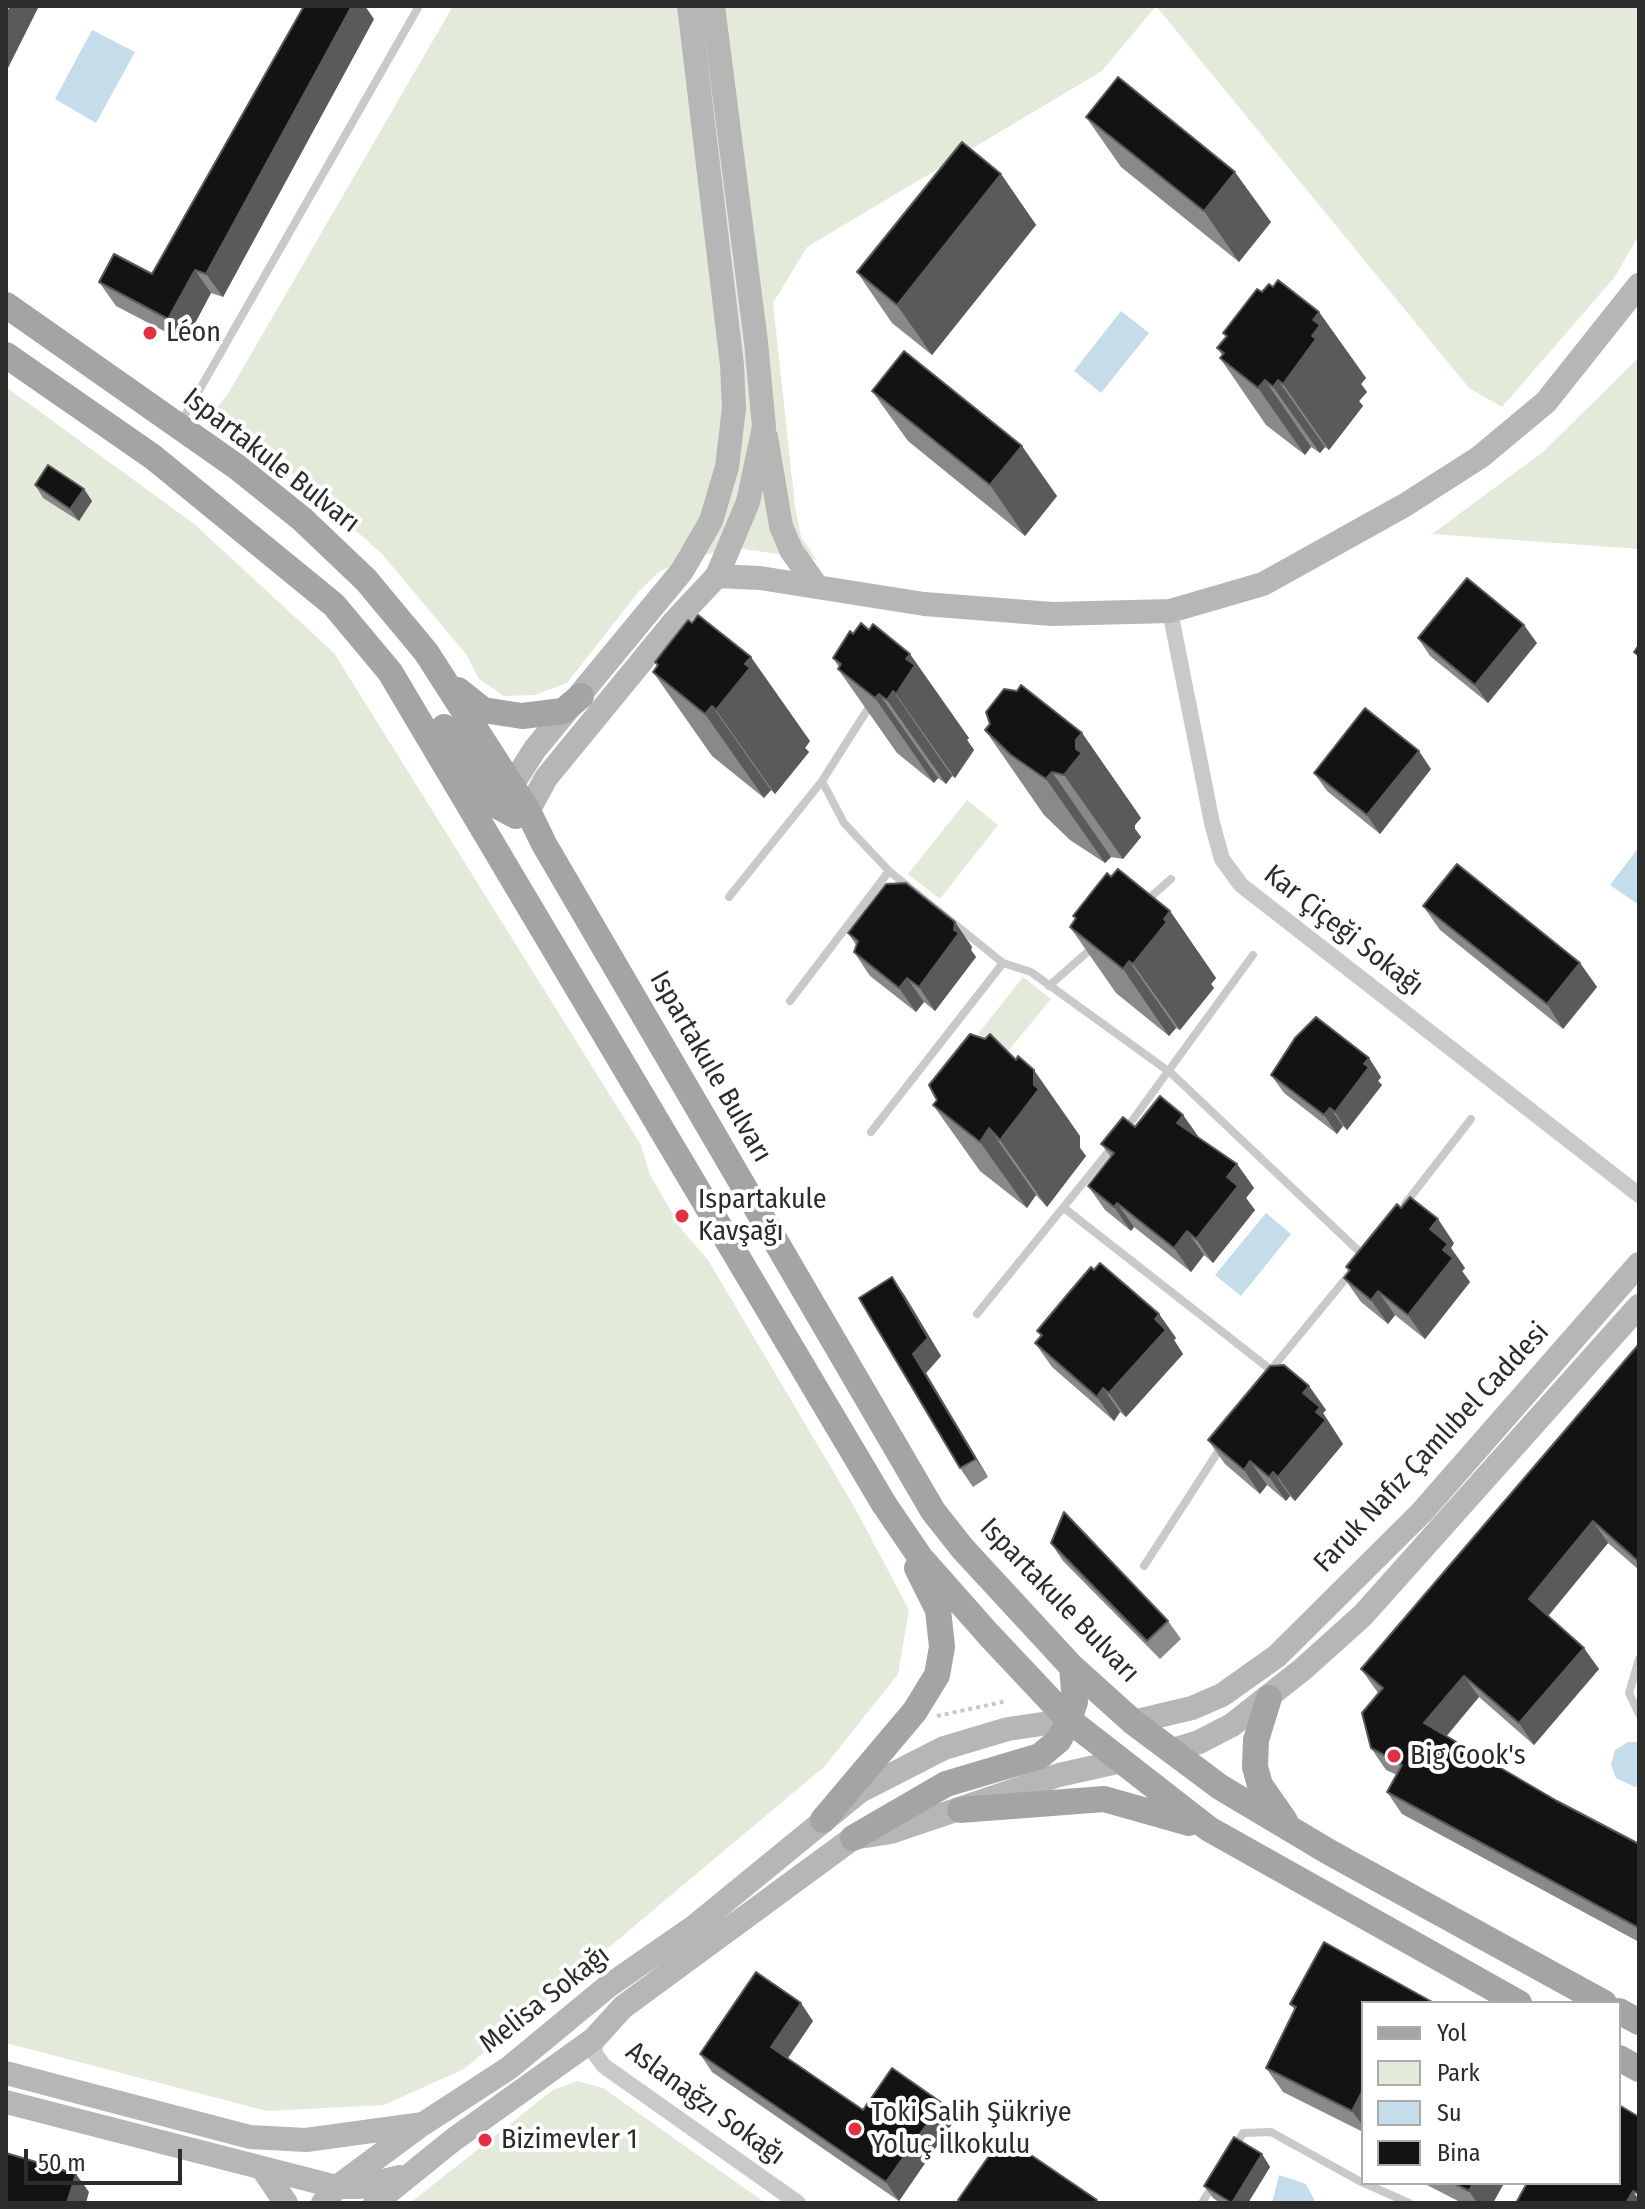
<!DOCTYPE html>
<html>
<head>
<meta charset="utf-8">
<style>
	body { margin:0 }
	#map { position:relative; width:1645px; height:2209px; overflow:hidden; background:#fff; font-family:"Fira Sans Condensed",sans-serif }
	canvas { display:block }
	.frame { position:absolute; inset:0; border:8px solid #2c2c2c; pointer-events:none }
	.legend { position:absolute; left:1361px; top:2001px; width:260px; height:184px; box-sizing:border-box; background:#fff; border:2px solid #ababab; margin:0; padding:10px 14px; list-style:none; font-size:24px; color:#2c2c2c }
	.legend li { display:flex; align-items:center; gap:16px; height:40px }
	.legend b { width:40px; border:2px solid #ababab }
	.scale { position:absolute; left:24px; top:2149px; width:158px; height:36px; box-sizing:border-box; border:4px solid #2c2c2c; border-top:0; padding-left:10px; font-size:24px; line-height:28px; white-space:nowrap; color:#2c2c2c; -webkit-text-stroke:6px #fff; paint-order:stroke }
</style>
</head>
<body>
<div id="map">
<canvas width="1645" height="2209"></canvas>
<div class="frame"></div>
<ul class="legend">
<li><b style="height:10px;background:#a4a4a4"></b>Yol</li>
<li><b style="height:22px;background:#e3eada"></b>Park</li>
<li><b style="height:22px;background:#c5ddea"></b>Su</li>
<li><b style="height:22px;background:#131313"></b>Bina</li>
</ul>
<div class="scale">50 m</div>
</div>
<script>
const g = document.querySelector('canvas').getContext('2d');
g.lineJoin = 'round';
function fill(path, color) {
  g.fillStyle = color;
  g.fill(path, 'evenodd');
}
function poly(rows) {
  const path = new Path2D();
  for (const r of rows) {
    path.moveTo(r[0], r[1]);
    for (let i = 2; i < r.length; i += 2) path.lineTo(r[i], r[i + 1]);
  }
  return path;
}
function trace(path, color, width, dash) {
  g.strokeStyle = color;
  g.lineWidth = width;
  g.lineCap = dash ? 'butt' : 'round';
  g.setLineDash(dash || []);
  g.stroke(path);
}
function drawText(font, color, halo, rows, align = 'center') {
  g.font = font + ' "Fira Sans Condensed",sans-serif';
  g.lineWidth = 8;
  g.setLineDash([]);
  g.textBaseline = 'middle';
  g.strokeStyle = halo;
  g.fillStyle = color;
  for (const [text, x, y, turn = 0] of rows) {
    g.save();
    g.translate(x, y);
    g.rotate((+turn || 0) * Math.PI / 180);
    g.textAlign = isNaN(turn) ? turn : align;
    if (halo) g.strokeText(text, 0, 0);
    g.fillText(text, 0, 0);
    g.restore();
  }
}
const green = poly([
	[453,6,1639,6,1639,235,1614,278,1502,407,1469,388,1156,6,1102,71,807,247,773,303,795,506,801,537,817,560,737,548,694,557,660,571,639,591,567,683,535,695,504,696,479,679,466,654,382,554,294,475,210,418,229,392],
	[1639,357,1639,549,1432,534,1543,452],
	[6,387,193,523,334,653,641,1145,650,1175,682,1230,708,1260,855,1508,909,1610,898,1674,825,1766,464,2069,384,2105,267,2111,6,2043],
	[967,800,998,825,940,899,908,874],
	[1023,977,1051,999,1005,1055,978,1034],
	[577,2081,603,2088,764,2202,410,2203,553,2090]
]);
const water = poly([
	[92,30,135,52,96,123,55,99],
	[1121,311,1149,333,1101,393,1074,371],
	[1639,847,1639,905,1610,885],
	[1266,1213,1291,1234,1241,1296,1215,1275],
	[1628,1742,1639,1742,1639,1786,1635,1787,1616,1778,1611,1765,1615,1750],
	[1279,2175,1306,2184,1316,2203,1272,2203]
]);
const path = poly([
	[937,1716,1007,1701]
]);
const lane = poly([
	[181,422,419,6],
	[822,781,844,823,889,871,1003,963],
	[729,897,822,781,871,704],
	[1146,901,1171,879],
	[1049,986,1093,947],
	[790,1001,889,871],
	[1126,1129,1253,955],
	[871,1132,1003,963,1031,972,1171,1073,1364,1256],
	[1405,1204,1471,1119],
	[1064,1208,1271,1370],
	[977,1314,1113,1146],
	[1269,1372,1352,1271],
	[1144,1566,1223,1444],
	[1639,1659,1629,1693,1639,1714],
	[1235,2147,1243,2133,1271,2132,1363,2183],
	[1364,2183,1409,2203],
	[1202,2203,1214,2183]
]);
const street = poly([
	[1170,611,1212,823,1222,859,1241,885,1639,1195],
	[594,2039,595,2054,604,2066,798,2203]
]);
const secondary = poly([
	[766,437,781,526,791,550,817,587],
	[717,576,760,578,924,604,1052,614,1170,611,1263,584,1405,505,1480,457,1546,402,1639,285],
	[512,785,535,749,682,571,711,521,727,467,734,408,732,365,689,6],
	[528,811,546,778,673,623,717,576,748,502,764,427,756,342,713,6],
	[1133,1722,1192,1708,1222,1695,1277,1656,1422,1512,1639,1264],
	[1170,1751,1199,1742,1232,1725,1303,1669,1363,1615,1639,1306],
	[6,2073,250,2137,306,2140,423,2124,509,2068,607,1987,695,1926,860,1791,944,1748,1008,1729,1069,1720],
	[6,2102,337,2187,359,2187,400,2177],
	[262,2168,286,2203],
	[323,2203,337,2187,421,2125],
	[375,2203,453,2140,594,2039,623,2007,853,1838,891,1832,1059,1775,1117,1762]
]);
const primary = poly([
	[6,305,237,467,302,519,366,580,426,652,528,811,544,844,933,1511,963,1549,1072,1667,1133,1722,1220,1787,1329,1852,1604,2003],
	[6,355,153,457,334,605,390,672,884,1504,920,1557,989,1635,1069,1720,1209,1829,1519,2003],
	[458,690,483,710,522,716,563,711,581,696],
	[444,727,497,806,516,816,528,811],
	[1269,1698,1256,1740,1255,1767,1260,1785,1285,1821],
	[960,1810,1104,1799,1189,1823],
	[823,1820,915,1711,937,1675,942,1647,938,1610,917,1568],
	[853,1838,946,1784,1040,1756,1059,1740,1069,1720,1075,1702,1072,1667],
	[1619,2011,1639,2022],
	[1619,2058,1639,2069]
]);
const wall = poly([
	[374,19,223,297,211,293,185,342,116,306,99,282,152,274],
	[1086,117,1271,222,1239,262,1121,167],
	[1001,174,1036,225,932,355,892,323,857,272],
	[1273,287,1319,312,1366,378,1361,384,1367,392,1359,401,1363,406,1329,450,1325,447,1320,453,1311,447,1305,455,1266,425,1220,358,1222,355,1217,348,1226,337,1223,333,1262,292],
	[872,391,1057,496,1025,536,908,441],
	[35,485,84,489,92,501,79,521,43,498],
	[853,634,969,738,967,740,974,750,955,778,952,776,946,784,938,778,934,783,897,753,838,669,839,667,833,658],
	[1418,638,1537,643,1488,703,1430,656],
	[655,662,810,741,805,748,809,752,775,794,771,790,764,798,712,756,653,672,658,666],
	[990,724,1082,733,1141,818,1135,825,1135,829,1141,837,1123,859,1111,857,1105,863,1070,840,1044,815,985,730],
	[1431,769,1380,834,1327,791,1314,773],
	[1111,877,1170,911,1216,978,1211,984,1214,988,1180,1030,1176,1028,1169,1036,1116,993,1070,927,1076,920,1073,916],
	[1423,906,1580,963,1597,987,1563,1029,1440,930],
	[955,922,972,947,971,950,976,957,935,1011,924,1002,916,1012,870,976,854,952,856,945,848,933],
	[1369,1058,1381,1077,1378,1081,1382,1085,1347,1130,1343,1126,1337,1134,1284,1093,1271,1075],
	[933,1105,1080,1136,1080,1148,1086,1156,1047,1207,1036,1195,1027,1208,980,1171],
	[1183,1115,1200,1139,1237,1164,1254,1188,1246,1198,1255,1210,1213,1263,1204,1255,1191,1272,1134,1227,1131,1231,1105,1210,1088,1186,1111,1157,1101,1144,1135,1127],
	[1454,1243,1451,1248,1465,1268,1462,1271,1470,1282,1425,1339,1395,1315,1388,1324,1361,1302,1344,1278,1349,1271,1346,1267],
	[892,1277,905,1296,941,1356,926,1373,988,1477,973,1487,960,1468,859,1298],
	[1159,1314,1176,1338,1174,1340,1183,1354,1126,1417,1120,1412,1114,1421,1052,1367,1035,1343,1041,1336,1037,1331],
	[1639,1344,1639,1570,1608,1543,1548,1616,1599,1669,1534,1745,1479,1697,1447,1736,1557,1801,1639,1844,1639,1942,1402,1814,1387,1792,1397,1775,1386,1770,1371,1748,1378,1693,1361,1669],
	[1309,1386,1326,1410,1323,1413,1343,1444,1295,1501,1290,1496,1286,1501,1267,1485,1260,1494,1225,1464,1208,1440],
	[1051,1543,1168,1621,1181,1639,1160,1659,1063,1561],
	[1363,2003,1363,2132,1283,2092,1266,2068,1295,2010,1290,2004],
	[813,2021,788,2058,863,2110,954,2121,899,2201,712,2072,700,2054],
	[1262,2154,1270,2167,1248,2203,1220,2203,1213,2198,1204,2186],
	[1423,2183,1504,2183,1493,2203,1462,2203]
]);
const shadedWall = poly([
	[10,6,39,6,6,72,6,14],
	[352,6,365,6,374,19,223,297,206,274],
	[1235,172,1271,222,1239,262,1204,211],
	[1001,174,1036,225,932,355,897,305],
	[195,270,211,293,185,342,168,319],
	[1319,312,1366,378,1361,384,1367,392,1359,401,1363,406,1329,450,1283,384,1313,320],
	[1265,380,1311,447,1305,455,1258,388],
	[1278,380,1325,447,1320,453,1273,387],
	[1022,446,1057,496,1025,536,990,485],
	[84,489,92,501,79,521,70,509],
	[1524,625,1537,643,1488,703,1475,685],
	[910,654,969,738,967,740,974,750,955,778,896,694,906,659],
	[751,657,810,741,805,748,809,752,775,794,716,710],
	[893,691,952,776,946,784,887,700],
	[879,694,938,778,934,783,875,698],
	[712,706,771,790,764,798,705,714],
	[1082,733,1141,818,1135,825,1135,829,1141,837,1123,859,1064,775,1076,749,1076,740],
	[1419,751,1431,769,1380,834,1367,815],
	[1052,772,1111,857,1105,863,1046,779],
	[1170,911,1216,978,1211,984,1214,988,1180,1030,1133,964],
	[955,922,972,947,971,950,976,957,935,1011,919,987,954,930],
	[1129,961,1176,1028,1169,1036,1123,969],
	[1580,963,1597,987,1563,1029,1547,1004],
	[907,978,924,1002,916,1012,899,988],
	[1369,1058,1381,1077,1378,1081,1382,1085,1347,1130,1335,1112],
	[1034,1070,1080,1136,1080,1148,1086,1156,1047,1207,1000,1140,1034,1085],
	[1330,1108,1343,1126,1337,1134,1324,1115],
	[1183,1115,1200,1139,1177,1123],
	[989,1128,1036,1195,1027,1208,980,1142],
	[1237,1164,1254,1188,1246,1198,1255,1210,1213,1263,1196,1239,1227,1177],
	[1117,1203,1134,1227,1131,1231,1114,1207],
	[1438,1219,1454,1243,1451,1248,1465,1268,1462,1271,1470,1282,1425,1339,1408,1315,1430,1229],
	[1187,1231,1204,1255,1191,1272,1174,1248],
	[892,1277,905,1296,941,1356,926,1373,988,1477,976,1459,913,1354],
	[1378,1291,1395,1315,1388,1324,1371,1300],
	[1159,1314,1176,1338,1174,1340,1183,1354,1126,1417,1109,1393],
	[1309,1386,1326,1410,1323,1413,1343,1444,1295,1501,1278,1477,1303,1393],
	[1103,1388,1120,1412,1114,1421,1097,1397],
	[1250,1461,1267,1485,1260,1494,1244,1470],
	[1273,1472,1290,1496,1286,1501,1269,1477],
	[1593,1521,1608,1543,1544,1621,1529,1599],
	[1584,1648,1599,1669,1534,1745,1519,1723],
	[1464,1676,1479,1697,1439,1744,1424,1723],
	[801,2003,813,2021,783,2065,771,2047],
	[1363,2090,1363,2126,1352,2111],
	[942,2103,954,2121,899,2201,886,2182],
	[1262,2154,1270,2167,1248,2203,1232,2203],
	[76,2174,89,2192,86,2203,67,2203],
	[1473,2183,1504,2183,1493,2203,1477,2203,1469,2191],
	[1633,2191,1639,2200,1639,2203,1626,2203]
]);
const building = poly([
	[304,6,352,6,206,274,195,270,168,319,99,282,114,254,152,274,304,6],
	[1118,77,1235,172,1204,211,1086,117,1118,77],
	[962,142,1001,174,897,305,857,272,962,142],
	[1278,280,1319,312,1313,320,1320,325,1312,336,1316,339,1283,384,1278,380,1273,387,1265,380,1258,388,1220,358,1224,353,1217,348,1227,336,1223,333,1257,289,1262,292,1269,284,1273,287,1278,280],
	[904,351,1022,446,990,485,872,391,904,351],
	[48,465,84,489,70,509,35,485,48,465],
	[1467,578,1524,625,1475,685,1418,638,1467,578],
	[698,615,751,657,745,664,750,668,716,710,712,706,705,714,653,672,658,665,655,662,669,644,688,620,692,623,698,615],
	[861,623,869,630,873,624,910,654,906,659,915,665,896,694,893,691,887,700,879,694,875,698,838,669,841,664,833,658,850,631,853,634,861,623],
	[1639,645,1639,656,1634,652,1639,645],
	[1021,685,1082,733,1076,740,1076,749,1082,753,1064,775,1052,772,1046,779,1011,755,985,730,990,724,986,712,1004,689,1017,691,1021,685],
	[1365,708,1419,751,1367,815,1314,773,1365,708],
	[1457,864,1580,963,1547,1004,1423,906,1457,864],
	[1118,869,1170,911,1164,919,1167,922,1133,964,1129,961,1123,969,1070,927,1076,918,1073,916,1107,873,1111,877,1118,869],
	[906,883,955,922,954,930,959,933,919,987,907,978,899,988,854,952,858,941,848,933,886,884,906,883],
	[1316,1017,1369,1058,1364,1064,1369,1067,1335,1112,1330,1108,1324,1115,1271,1075,1295,1038,1316,1017],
	[970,1034,985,1039,990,1034,1016,1060,1018,1056,1034,1070,1034,1085,1039,1089,1000,1140,989,1128,980,1142,933,1105,937,1100,929,1085,970,1034],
	[1160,1096,1183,1115,1177,1123,1237,1164,1227,1177,1238,1186,1196,1239,1187,1231,1174,1248,1117,1203,1114,1207,1088,1186,1114,1153,1101,1144,1123,1117,1135,1127,1160,1096],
	[1410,1197,1438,1219,1430,1229,1448,1244,1443,1250,1453,1258,1408,1315,1378,1291,1371,1300,1344,1278,1350,1270,1346,1267,1397,1204,1401,1208,1410,1197],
	[1100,1263,1159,1314,1155,1319,1166,1330,1109,1393,1103,1388,1097,1397,1035,1343,1042,1335,1037,1331,1067,1295,1091,1267,1094,1270,1100,1263],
	[892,1277,928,1338,913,1354,976,1459,960,1468,859,1298,892,1277],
	[1639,1344,1639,1562,1593,1521,1529,1599,1584,1648,1519,1723,1464,1676,1424,1723,1557,1801,1639,1844,1639,1928,1387,1792,1402,1765,1371,1748,1362,1713,1383,1688,1361,1669,1639,1344],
	[1284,1365,1309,1386,1303,1393,1320,1407,1316,1412,1326,1420,1278,1477,1273,1472,1269,1477,1250,1461,1244,1470,1208,1440,1270,1366,1284,1365],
	[1064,1512,1168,1621,1147,1641,1051,1543,1064,1512],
	[1324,1942,1434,2003,1363,2003,1363,2090,1352,2111,1266,2068,1296,2007,1290,2004,1324,1942],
	[756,1972,801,2003,771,2047,863,2110,892,2068,942,2103,886,2182,700,2054,756,1972],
	[1619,2105,1639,2117,1639,2194,1633,2191,1626,2203,1516,2203,1527,2183,1619,2183,1619,2105],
	[1003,2136,1097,2200,1095,2203,962,2203,958,2200,1003,2136],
	[1234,2137,1262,2154,1232,2203,1204,2186,1234,2137],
	[6,2153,76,2174,67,2203,6,2203,6,2153],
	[1453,2183,1473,2183,1469,2191,1453,2183]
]);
const markers = [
	[150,333,8,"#e42e41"],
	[682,1216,8,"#e42e41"],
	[1394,1756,8,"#e42e41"],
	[855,2129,8,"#e42e41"],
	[485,2140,8,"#e42e41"]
];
const poiNames = [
	["Léon",166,333],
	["Ispartakule",698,1200],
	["Kavşağı",698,1232],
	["Big Cook's",1410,1756],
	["Toki Salih Şükriye",871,2113],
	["Yoluç İlkokulu",871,2145],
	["Bizimevler 1",501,2140]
];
const streetNames = [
	["Ispartakule Bulvarı",271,461,38],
	["Kar Çiçeği Sokağı",1343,931,38],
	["Ispartakule Bulvarı",710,1067,60],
	["Faruk Nafız Çamlıbel Caddesi",1432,1448,-47],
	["Ispartakule Bulvarı",1059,1601,46],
	["Melisa Sokağı",545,2000,-38],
	["Aslanağzı Sokağı",705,2104,36]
];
fill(green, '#e3eada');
fill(water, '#c5ddea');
trace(path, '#c9c9c9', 4, [4, 4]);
trace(lane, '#c9c9c9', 8);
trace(street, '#c9c9c9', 16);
trace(secondary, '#b6b6b6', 24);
trace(primary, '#a4a4a4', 26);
fill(wall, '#898989');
fill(shadedWall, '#5a5a5a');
fill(building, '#131313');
trace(building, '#5a5a5a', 2);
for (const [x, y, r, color] of markers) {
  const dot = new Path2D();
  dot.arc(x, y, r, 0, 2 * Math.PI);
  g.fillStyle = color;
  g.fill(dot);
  trace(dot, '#fff', 3);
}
drawText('28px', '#2c2c2c', '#fff', poiNames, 'left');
drawText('28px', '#2c2c2c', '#fff', streetNames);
</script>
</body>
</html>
